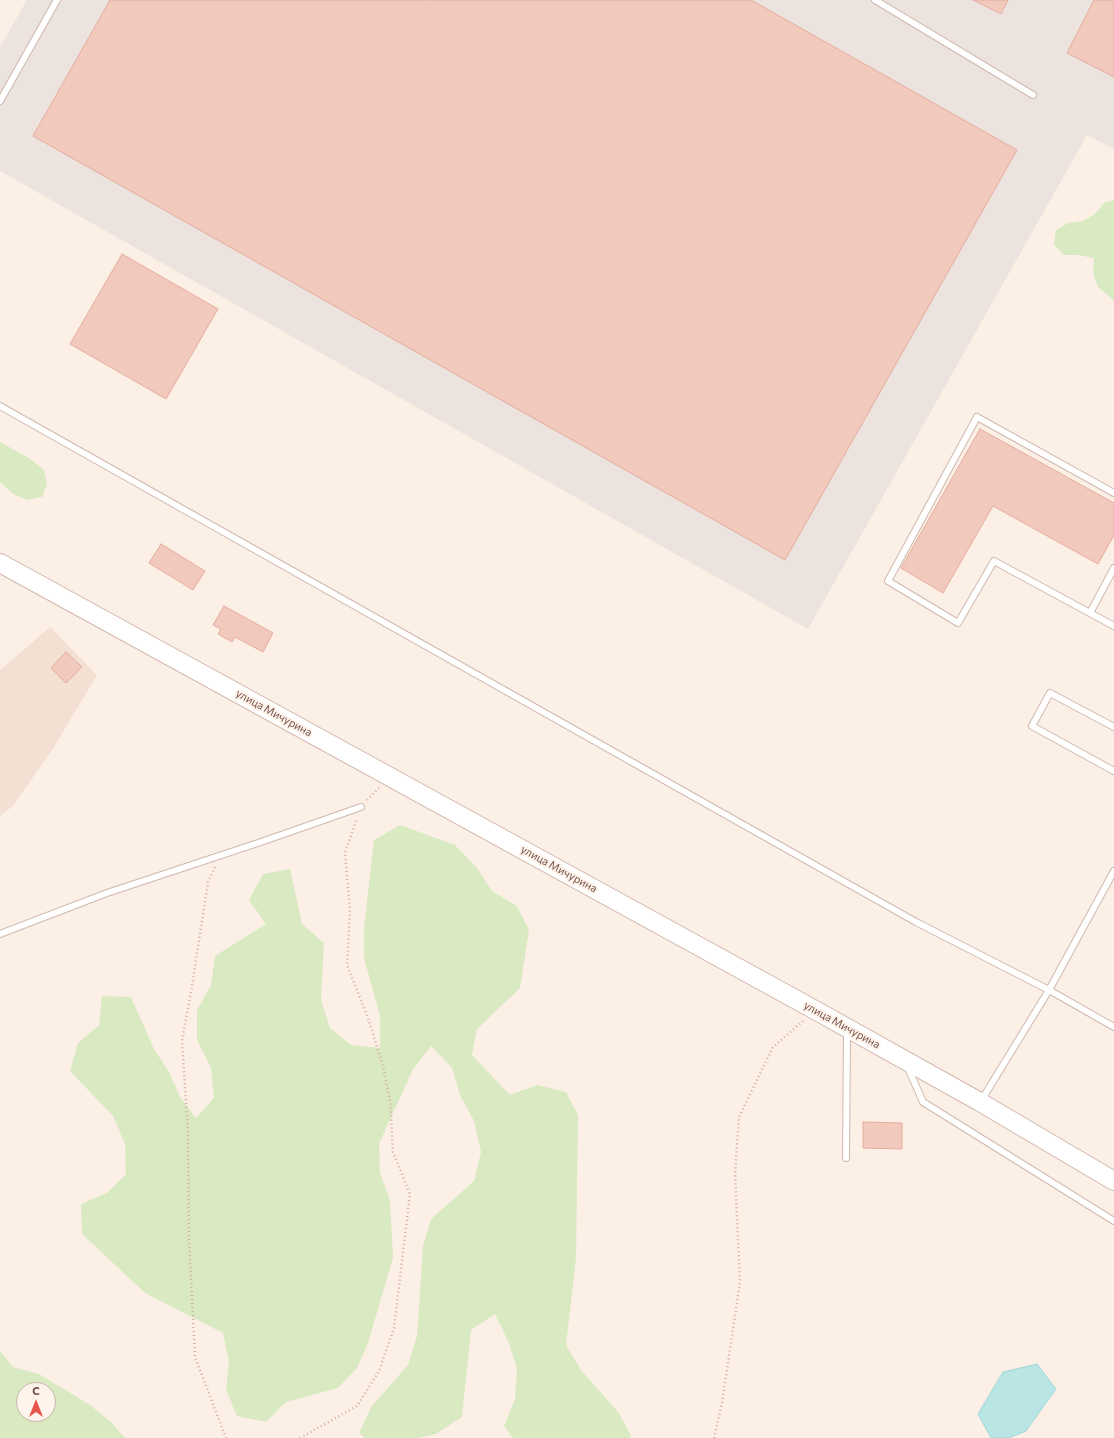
<!DOCTYPE html>
<html>
<head>
<meta charset="utf-8">
<style>
	body { margin:0 }
	#map { position:relative; width:1114px; height:1438px; overflow:hidden; background:#fcefe5; font-family:Commissioner,sans-serif }
	canvas { display:block }
	.north { position:absolute; left:16px; top:1382px; width:40px; height:40px; box-sizing:border-box; background:#fff4eb; border:1px solid #c8b4ab; border-radius:50%; rotate:0deg; font-size:11px; font-weight:700; line-height:16px; text-align:center; color:#75534a }
	.north::after { content:''; display:block; margin:auto; width:14px; height:18px; background:#e5554b; clip-path:polygon(50% 0,100% 100%,50% 72%,0 100%) }
</style>
</head>
<body>
<div id="map">
<canvas width="1114" height="1438"></canvas>
<div class="north">С</div>
</div>
<script>
const g = document.querySelector('canvas').getContext('2d');
g.lineJoin = 'round';
function fill(path, color) {
  g.fillStyle = color;
  g.fill(path, 'evenodd');
}
function poly(rows) {
  const path = new Path2D();
  for (const r of rows) {
    path.moveTo(r[0], r[1]);
    for (let i = 2; i < r.length; i += 2) path.lineTo(r[i], r[i + 1]);
  }
  return path;
}
function trace(path, color, width, dash) {
  g.strokeStyle = color;
  g.lineWidth = width;
  g.lineCap = dash ? 'butt' : 'round';
  g.setLineDash(dash || []);
  g.stroke(path);
}
function drawText(font, color, halo, rows, align = 'center') {
  g.font = font + ' Commissioner,sans-serif';
  g.lineWidth = 4;
  g.setLineDash([]);
  g.textBaseline = 'middle';
  g.strokeStyle = halo;
  g.fillStyle = color;
  for (const [text, x, y, turn = 0] of rows) {
    g.save();
    g.translate(x, y);
    g.rotate((+turn || 0) * Math.PI / 180);
    g.textAlign = isNaN(turn) ? turn : align;
    if (halo) g.strokeText(text, 0, 0);
    g.fillText(text, 0, 0);
    g.restore();
  }
}
const residential = poly([
	[50,627,97,675,52,750,13,806,0,816,0,670]
]);
const industrial = poly([
	[27,0,1114,0,1114,149,1087,135,808,629,0,171,0,47]
]);
const green = poly([
	[1114,200,1114,302,1110,297,1098,287,1093,273,1094,258,1078,255,1064,255,1054,245,1056,230,1068,223,1083,221,1095,214,1104,203],
	[0,442,29,458,44,470,47,484,42,497,27,500,13,494,0,482],
	[400,825,455,845,477,868,492,891,517,906,529,930,520,988,477,1029,472,1055,510,1095,537,1085,566,1092,578,1115,576,1258,566,1345,581,1370,619,1413,631,1436,629,1438,513,1438,504,1426,515,1399,517,1368,508,1341,495,1314,471,1330,462,1417,436,1434,417,1438,365,1438,359,1433,371,1407,408,1365,417,1336,423,1246,431,1219,474,1181,481,1152,474,1121,460,1095,452,1068,431,1046,413,1069,379,1144,380,1173,390,1200,393,1258,368,1343,357,1368,338,1388,286,1402,266,1422,237,1416,226,1390,229,1361,223,1333,145,1293,82,1234,81,1204,107,1193,126,1174,125,1144,113,1116,70,1071,78,1043,99,1025,102,996,131,997,154,1049,169,1072,180,1097,196,1118,214,1098,211,1068,197,1040,197,1010,211,985,215,956,266,924,249,900,263,874,290,869,302,924,324,943,321,1000,330,1028,351,1045,380,1048,380,1016,364,958,364,929,374,840],
	[0,1351,13,1367,39,1374,90,1405,111,1422,125,1438,0,1438],
	[24,1390,48,1390,48,1414,24,1414]
]);
const water = poly([
	[1037,1364,1056,1389,1026,1431,1009,1438,991,1438,978,1414,1003,1372,1037,1364]
]);
const building = poly([
	[110,0,751,0,1017,150,785,560,33,136,110,0],
	[973,0,1008,0,1001,14,973,0],
	[1094,0,1114,0,1114,77,1067,53,1094,0],
	[122,254,218,309,166,399,70,344,122,254],
	[980,429,1114,503,1114,535,1098,564,993,506,943,593,901,568,980,429],
	[161,544,205,571,193,590,149,563,161,544],
	[224,606,273,633,263,652,235,637,232,642,218,634,221,629,213,625,224,606],
	[66,652,82,667,66,683,51,668,66,652],
	[863,1122,902,1123,902,1149,863,1148,863,1122]
]);
const path = poly([
	[367,800,379,788],
	[215,867,208,882,191,992,182,1041,188,1131,189,1241,195,1357,226,1438],
	[300,1438,357,1406,379,1371,394,1328,410,1194,393,1152,390,1100,383,1066,368,1018,347,965,350,910,345,853,357,818],
	[714,1438,722,1403,740,1282,735,1174,739,1117,773,1047,803,1021]
]);
const service = poly([
	[875,0,1033,95],
	[0,101,57,0],
	[0,406,916,922,1049,990,1114,1027],
	[1114,493,977,417,888,581,958,623,994,561,1114,626],
	[1090,613,1114,568],
	[1114,727,1050,693,1032,726,1114,771],
	[0,934,107,893,261,842,361,807],
	[908,1068,923,1102,1114,1221],
	[981,1101,1049,990,1114,871],
	[846,1158,847,1031]
]);
const secondary = poly([
	[0,563,815,1010,980,1102,1114,1181]
]);
const streetNames = [
	["улица Мичурина",274,713,29],
	["улица Мичурина",559,869,29],
	["улица Мичурина",842,1025,29]
];
fill(residential, '#f4e0d3');
fill(industrial, '#ece3df');
fill(green, '#d9eac3');
fill(water, '#b9e5e5');
trace(water, '#a0d7d7', 1);
fill(building, '#f1c9bd');
trace(building, '#e4ad9d', 1);
trace(service, '#d0b8ae', 8);
trace(secondary, '#d2b6ab', 20);
trace(path, '#d6aca0', 2.5, [1, 3]);
trace(service, '#fff', 6);
trace(secondary, '#fff', 18);
drawText('11px', '#75534a', '#fff4eb', streetNames);
</script>
</body>
</html>
